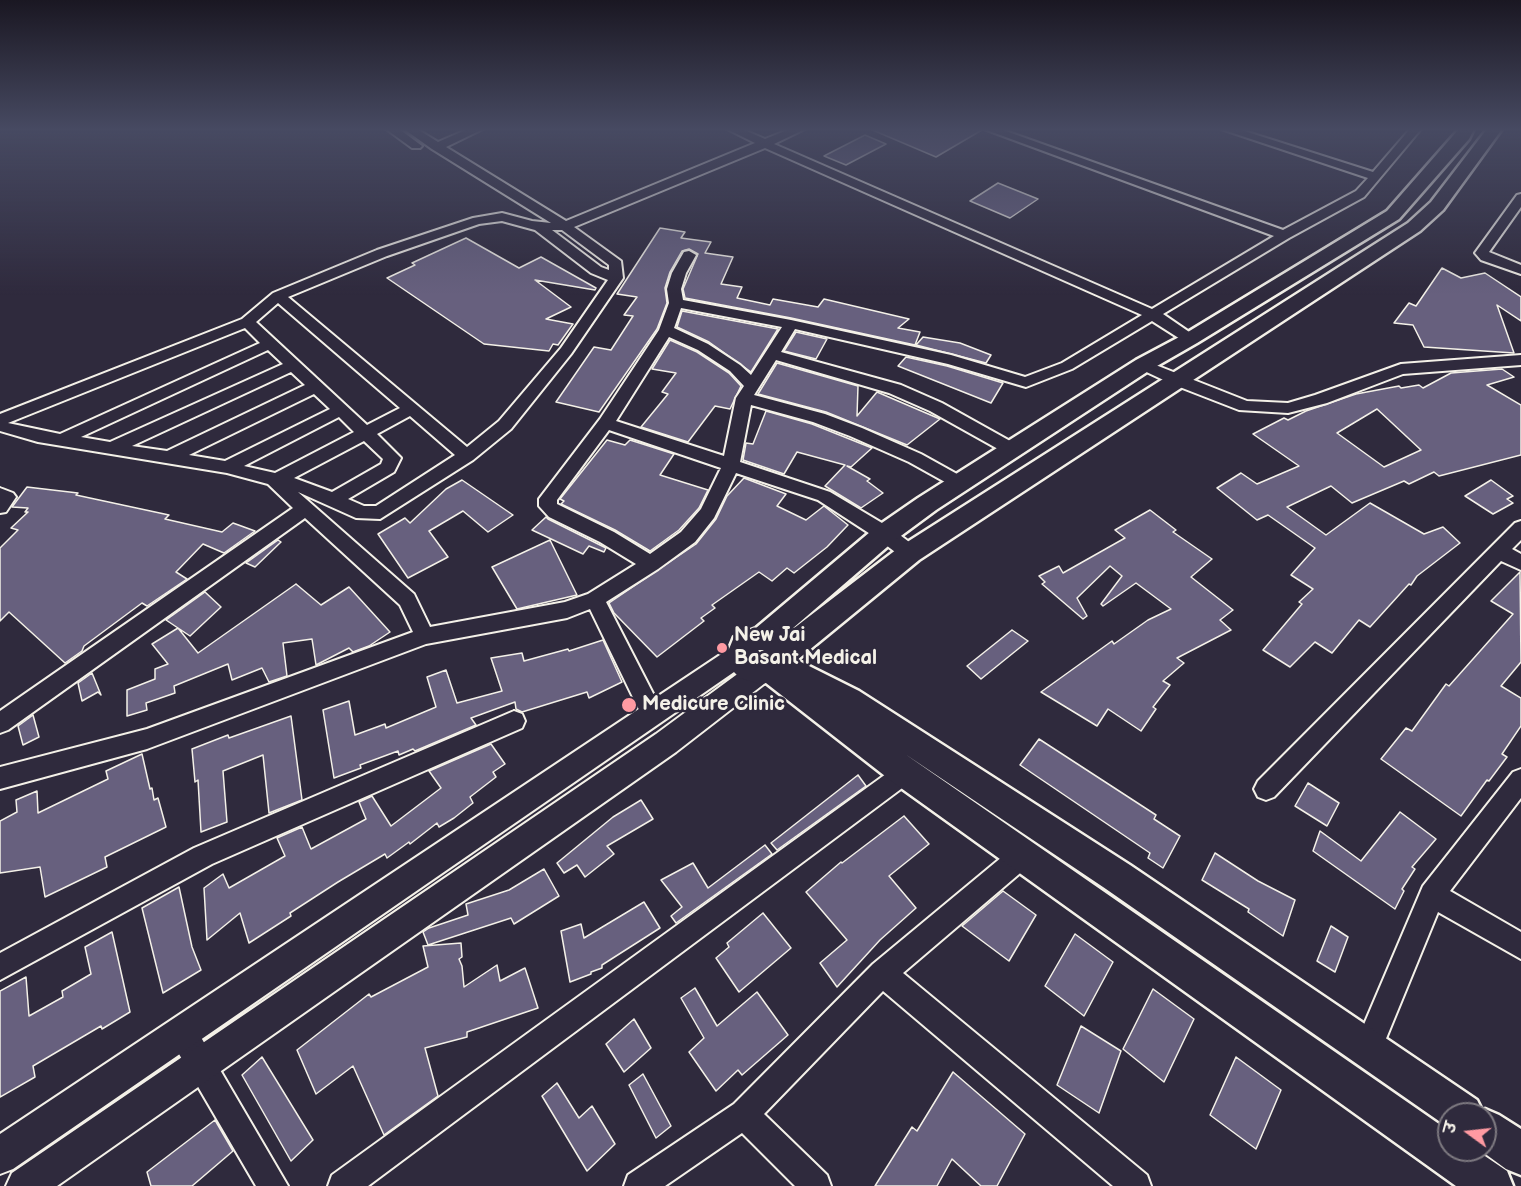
<!DOCTYPE html>
<html>
<head>
<meta charset="utf-8">
<style>
	body { margin:0 }
	#map { position:relative; width:1521px; height:1186px; overflow:hidden; background:#2f2a3d; font-family:"Balsamiq Sans","Playpen Sans Deva",sans-serif }
	canvas { display:block }
	.north { position:absolute; left:1437px; top:1102px; width:60px; height:60px; box-sizing:border-box; background:#2f2a3d; border:2px solid #7e7a81; border-radius:50%; rotate:285deg; font-size:16px; font-weight:700; line-height:24px; text-align:center; color:#f4f1e8 }
	.north::after { content:''; display:block; margin:auto; width:21px; height:27px; background:#ff9aa2; clip-path:polygon(50% 0,100% 100%,50% 72%,0 100%) }
</style>
</head>
<body>
<div id="map">
<canvas width="1521" height="1186"></canvas>
<div class="north">उ</div>
</div>
<script>
const g = document.querySelector('canvas').getContext('2d');
g.lineJoin = 'round';
function fill(path, color) {
  g.fillStyle = color;
  g.fill(path, 'evenodd');
}
function poly(rows) {
  const path = new Path2D();
  for (const r of rows) {
    path.moveTo(r[0], r[1]);
    for (let i = 2; i < r.length; i += 2) path.lineTo(r[i], r[i + 1]);
  }
  return path;
}
function trace(path, color, width, dash) {
  g.strokeStyle = color;
  g.lineWidth = width;
  g.lineCap = dash ? 'butt' : 'round';
  g.setLineDash(dash || []);
  g.stroke(path);
}
function drawText(font, color, halo, rows, align = 'center') {
  g.font = font + ' "Balsamiq Sans",sans-serif';
  g.lineWidth = 5;
  g.setLineDash([]);
  g.textBaseline = 'middle';
  g.strokeStyle = halo;
  g.fillStyle = color;
  for (const [text, x, y, turn = 0] of rows) {
    g.save();
    g.translate(x, y);
    g.rotate((+turn || 0) * Math.PI / 180);
    g.textAlign = isNaN(turn) ? turn : align;
    if (halo) g.strokeText(text, 0, 0);
    g.fillText(text, 0, 0);
    g.restore();
  }
}
const building = poly([
	[870,129,982,129,982,130,936,157,870,129],
	[865,135,886,144,846,165,824,156,865,135],
	[998,183,1038,199,1010,218,970,201,998,183],
	[660,228,685,232,681,238,711,242,705,253,733,257,721,284,742,287,737,298,770,305,773,299,818,307,824,299,909,319,898,328,920,332,915,345,791,318,685,298,683,289,698,254,689,249,682,251,670,272,665,288,667,303,657,329,599,412,556,402,594,347,611,350,633,316,624,315,637,297,617,294,660,228],
	[466,238,519,268,541,257,596,288,595,290,535,280,571,307,546,319,573,324,558,345,553,344,549,351,484,344,387,278,415,265,412,263,466,238],
	[1442,268,1461,278,1485,273,1521,297,1521,321,1497,305,1514,353,1424,347,1413,325,1394,323,1409,303,1416,306,1442,268],
	[682,311,778,329,751,372,709,342,677,327,682,311],
	[796,332,827,339,816,359,784,351,796,332],
	[923,337,960,343,991,355,986,363,916,345,923,337],
	[670,340,697,352,729,373,741,386,730,409,715,406,688,442,641,427,668,394,662,392,676,373,652,369,670,340],
	[906,357,947,366,1003,383,991,403,898,366,906,357],
	[777,363,858,386,857,416,877,392,940,419,907,445,826,412,758,394,777,363],
	[1502,369,1514,377,1487,385,1521,405,1521,455,1439,476,1434,472,1409,484,1404,481,1352,503,1331,486,1287,507,1326,535,1370,503,1424,534,1443,527,1460,543,1417,576,1411,585,1409,584,1370,627,1359,620,1332,653,1315,642,1290,667,1263,650,1302,604,1299,602,1313,589,1291,575,1315,548,1268,515,1257,520,1217,488,1241,473,1257,484,1299,466,1253,434,1284,418,1288,420,1306,411,1356,394,1399,386,1401,388,1419,385,1423,388,1451,373,1502,369],
	[1377,409,1421,450,1384,467,1337,433,1377,409],
	[766,411,812,424,872,448,851,467,847,466,870,479,867,481,883,493,861,508,825,486,845,465,797,452,784,474,743,460,746,443,753,444,766,411],
	[607,440,625,445,630,440,674,454,660,475,708,490,699,508,679,530,650,551,615,530,561,504,564,501,560,499,607,440],
	[744,478,786,494,777,506,806,520,824,506,848,525,827,547,794,573,787,568,772,581,759,572,712,605,715,608,701,618,704,621,657,657,614,613,609,603,696,544,716,519,727,496,744,478],
	[462,480,513,515,488,532,463,511,429,531,448,557,408,578,378,534,405,518,410,523,446,489,462,480],
	[1491,480,1513,496,1507,499,1513,503,1493,514,1465,496,1491,480],
	[27,487,78,493,76,495,169,515,165,519,222,532,233,523,255,531,224,553,203,544,176,572,187,579,147,606,142,603,84,646,82,651,65,663,9,612,0,621,0,548,18,530,11,528,28,512,25,512,28,508,12,507,27,487],
	[1150,510,1176,530,1173,532,1212,559,1191,577,1233,610,1220,620,1231,630,1177,658,1184,663,1163,681,1170,685,1153,707,1156,709,1141,731,1108,709,1097,726,1041,692,1112,641,1114,644,1148,620,1171,609,1136,583,1103,606,1101,604,1122,576,1110,566,1077,598,1087,616,1083,619,1042,584,1045,582,1039,576,1059,566,1063,573,1125,538,1115,530,1150,510],
	[546,517,548,519,606,548,604,552,589,546,583,554,532,530,546,517],
	[278,540,281,542,255,567,246,563,278,540],
	[550,540,577,595,517,609,492,567,550,540],
	[1520,572,1521,662,1501,686,1521,698,1521,726,1502,754,1507,757,1489,781,1487,780,1461,816,1381,759,1406,728,1412,731,1446,684,1449,686,1513,614,1491,601,1520,572],
	[296,584,321,605,349,587,390,632,369,646,353,652,349,648,316,665,312,639,283,643,287,676,269,682,262,668,232,680,228,664,174,686,175,693,146,703,147,710,127,716,127,690,155,679,155,669,168,664,152,644,178,628,166,620,205,592,221,607,190,636,178,628,198,653,296,584],
	[1012,630,1028,641,981,679,967,666,1012,630],
	[603,640,622,682,589,698,587,692,522,712,516,709,515,702,471,718,476,725,415,751,413,749,399,755,398,751,360,765,361,768,334,778,323,710,349,701,355,735,385,724,386,728,436,707,427,677,446,670,457,703,502,691,491,658,522,653,524,661,568,649,569,651,603,640],
	[92,673,101,695,98,692,82,701,78,683,92,673],
	[33,715,39,737,23,745,18,726,33,715],
	[291,716,302,800,269,813,263,755,223,771,227,822,201,832,198,780,195,782,192,749,228,735,229,738,291,716],
	[1039,739,1156,815,1154,819,1180,836,1163,868,1148,858,1150,853,1020,765,1039,739],
	[491,744,505,764,493,772,496,777,470,797,473,803,454,818,439,827,437,823,410,844,409,842,387,858,385,854,338,882,290,913,291,916,249,943,240,913,207,940,204,888,223,874,229,888,285,856,277,838,302,827,311,849,366,819,359,802,372,796,391,826,441,788,429,771,491,744],
	[142,754,150,789,152,788,154,800,158,798,166,827,105,857,107,867,45,897,40,867,0,873,0,821,17,812,16,800,37,791,38,813,108,779,106,771,142,754],
	[858,775,866,786,777,850,771,843,858,775],
	[1308,783,1339,803,1327,826,1295,806,1308,783],
	[641,800,653,819,607,846,614,854,585,877,577,865,564,873,557,863,613,817,641,800],
	[1400,812,1436,839,1412,867,1415,869,1402,889,1404,891,1395,909,1313,851,1320,831,1361,861,1400,812],
	[904,816,929,844,889,876,916,908,880,940,837,987,820,963,847,940,806,892,841,862,842,863,904,816],
	[765,845,772,854,676,923,671,916,682,907,661,880,693,863,708,888,765,845],
	[1215,853,1258,881,1295,900,1283,936,1248,912,1249,909,1202,880,1215,853],
	[544,869,559,896,514,924,511,918,428,945,423,932,429,928,468,915,466,904,509,890,544,869],
	[179,887,192,947,201,970,163,993,142,908,179,887],
	[1003,891,1036,915,1009,961,962,926,1003,891],
	[644,902,660,928,602,965,602,968,591,972,591,974,570,982,561,931,581,924,584,938,644,902],
	[763,913,791,948,739,992,716,958,729,947,727,943,763,913],
	[1331,926,1348,937,1335,972,1317,961,1331,926],
	[112,932,130,1012,102,1029,101,1026,33,1066,35,1077,0,1097,0,991,26,977,29,1016,63,997,62,991,91,974,85,947,112,932],
	[1075,934,1113,962,1084,1016,1045,986,1075,934],
	[461,943,462,957,459,959,462,966,464,987,497,965,500,981,525,968,538,1008,467,1032,467,1037,425,1048,438,1096,384,1135,353,1066,316,1094,297,1050,369,994,371,997,428,967,423,946,461,943],
	[695,988,717,1026,757,992,788,1035,742,1075,738,1070,716,1091,689,1052,704,1038,681,998,695,988],
	[1153,989,1194,1019,1164,1082,1123,1049,1153,989],
	[634,1019,651,1048,624,1072,606,1044,634,1019],
	[1081,1026,1121,1051,1099,1113,1057,1085,1081,1026],
	[262,1057,313,1140,291,1161,242,1075,262,1057],
	[1236,1057,1281,1090,1256,1149,1210,1115,1236,1057],
	[953,1072,1025,1134,997,1186,981,1186,952,1159,937,1186,875,1186,912,1127,917,1131,953,1072],
	[643,1074,671,1126,656,1138,629,1085,643,1074],
	[557,1083,579,1118,592,1106,615,1144,587,1171,542,1096,557,1083],
	[215,1120,233,1151,192,1186,151,1186,147,1172,215,1120]
]);
const minor = poly([
	[386,129,399,129,422,146,420,148,412,148,386,129],
	[404,129,417,129,438,142,468,129,483,129,446,147,566,221,755,143,727,129,742,129,765,139,790,129,805,129,774,144,1152,309,1274,236,984,129,1000,129,1283,230,1356,191,1368,178,1221,129,1238,129,1373,172,1410,129,1421,129,1364,197,1289,238,1163,314,1195,336,1197,339,1195,342,1185,342,1152,321,1072,369,1026,387,948,364,795,329,781,352,901,385,942,403,1019,446,1021,450,1019,454,1007,454,930,411,889,393,776,360,754,395,825,414,862,428,921,454,966,479,969,483,966,487,960,489,954,487,909,462,850,436,813,422,751,405,740,462,830,492,892,529,917,548,919,553,917,558,910,560,903,558,878,539,818,500,736,473,714,518,695,542,658,569,606,602,663,713,660,720,652,723,644,720,590,609,567,618,426,644,147,749,0,789,0,767,147,729,413,632,400,605,305,518,8,730,0,733,0,711,293,508,268,484,227,473,38,442,0,431,0,414,242,319,273,293,377,250,473,218,502,213,532,221,551,223,432,149,404,129],
	[765,148,1142,315,1062,363,1025,377,951,355,791,320,683,300,681,289,686,273,696,255,689,251,684,252,672,273,667,289,669,303,659,330,600,419,539,499,539,506,549,517,600,542,636,564,588,594,565,602,430,627,414,594,298,492,356,518,380,519,473,460,511,429,571,354,623,278,621,261,574,227,765,148],
	[502,221,535,230,591,273,608,280,561,348,499,421,467,447,288,297,387,256,479,224,502,221],
	[552,230,562,230,609,265,609,270,601,267,552,230],
	[278,303,400,408,367,425,256,322,278,303],
	[681,308,782,327,751,375,740,365,708,344,674,328,681,308],
	[245,328,260,343,60,434,8,423,245,328],
	[669,337,698,350,730,371,744,386,736,398,724,456,616,421,669,337],
	[268,350,283,364,110,442,81,437,268,350],
	[291,372,305,385,167,451,132,446,291,372],
	[314,394,330,409,225,461,189,455,314,394],
	[410,416,455,455,376,506,364,506,348,499,394,472,401,458,377,434,410,416],
	[339,417,354,432,275,473,244,466,339,417],
	[609,430,721,468,701,509,681,532,650,554,614,532,557,504,557,500,609,430],
	[364,441,383,459,381,464,332,492,294,478,364,441],
	[1521,194,1521,207,1489,252,1521,265,1521,274,1481,260,1475,253,1517,195,1521,194],
	[1521,355,1521,365,1403,374,1327,403,1288,413,1239,410,1172,384,1138,368,1135,365,1138,362,1148,362,1247,401,1288,403,1315,395,1401,364,1521,355],
	[0,488,13,493,16,497,6,512,0,513,0,488],
	[1521,521,1521,540,1512,549,1521,554,1521,570,1501,561,1274,797,1266,800,1258,797,1254,789,1258,781,1515,523,1521,521],
	[514,711,522,714,525,721,522,728,212,864,0,980,0,953,194,848,514,711],
	[905,762,913,766,916,773,913,780,368,1186,328,1186,332,1175,897,766,905,762],
	[1521,769,1521,798,1450,891,1521,932,1521,959,1438,912,1378,1058,1368,1062,1358,1058,1354,1048,1423,886,1513,772,1521,769],
	[1023,843,1032,847,1035,855,1032,863,903,973,1147,1175,1151,1186,1113,1186,883,991,764,1114,827,1175,831,1186,795,1186,742,1133,665,1186,624,1186,628,1175,734,1104,873,964,1014,847,1023,843],
	[182,1018,192,1022,288,1186,256,1186,172,1042,168,1032,172,1022,182,1018]
]);
const tertiary = poly([
	[741,643,750,647,754,654,750,661,13,1169,0,1174,0,1134,732,647,741,643],
	[760,661,769,664,773,672,769,680,676,752,57,1186,6,1186,12,1173,656,734,751,664,760,661]
]);
const secondary = poly([
	[1459,129,1474,129,1469,139,1399,219,1197,343,1150,370,936,510,894,541,785,635,901,546,1408,223,1431,202,1487,129,1502,129,1443,210,1420,231,919,560,797,660,859,691,1130,865,1477,1100,1482,1110,1485,1109,1499,1115,1521,1129,1521,1175,1506,1169,1480,1150,1485,1150,1485,1114,1449,1114,1449,1128,1106,889,905,754,1449,1131,1449,1150,1476,1150,1507,1171,1513,1186,1456,1186,894,783,766,683,760,684,740,678,733,671,727,654,734,637,756,628,876,527,918,498,1136,360,1183,335,1387,211,1459,129],
	[759,650,763,650,768,656,759,660,755,654,759,650]
]);
const markers = [
	[722,648,6,"#ff9aa2"],
	[629,705,8,"#ff9aa2"]
];
const poiNames = [
	["New Jai",734,636],
	["Basant Medical",734,659],
	["Medicure Clinic",642,705]
];
fill(building, '#67607e');
trace(building, '#f4f1e8', 1.5);
trace(minor, '#f4f1e8', 4);
trace(tertiary, '#f4f1e8', 4);
trace(secondary, '#f4f1e8', 5);
fill(minor, '#2f2a3d');
fill(tertiary, '#2f2a3d');
fill(secondary, '#2f2a3d');
const sky = g.createLinearGradient(0, 0, 0, 295);
sky.addColorStop(0, '#1a1722');
sky.addColorStop(0.44, '#474a62');
sky.addColorStop(1, '#474a6200');
g.fillStyle = sky;
g.fillRect(0, 0, 1521, 295);
for (const [x, y, r, color] of markers) {
  const dot = new Path2D();
  dot.arc(x, y, r, 0, 2 * Math.PI);
  g.fillStyle = color;
  g.fill(dot);
  trace(dot, '#2f2a3d', 2);
}
drawText('bold 20px', '#f4f1e8', '#2f2a3d', poiNames, 'left');
</script>
</body>
</html>
